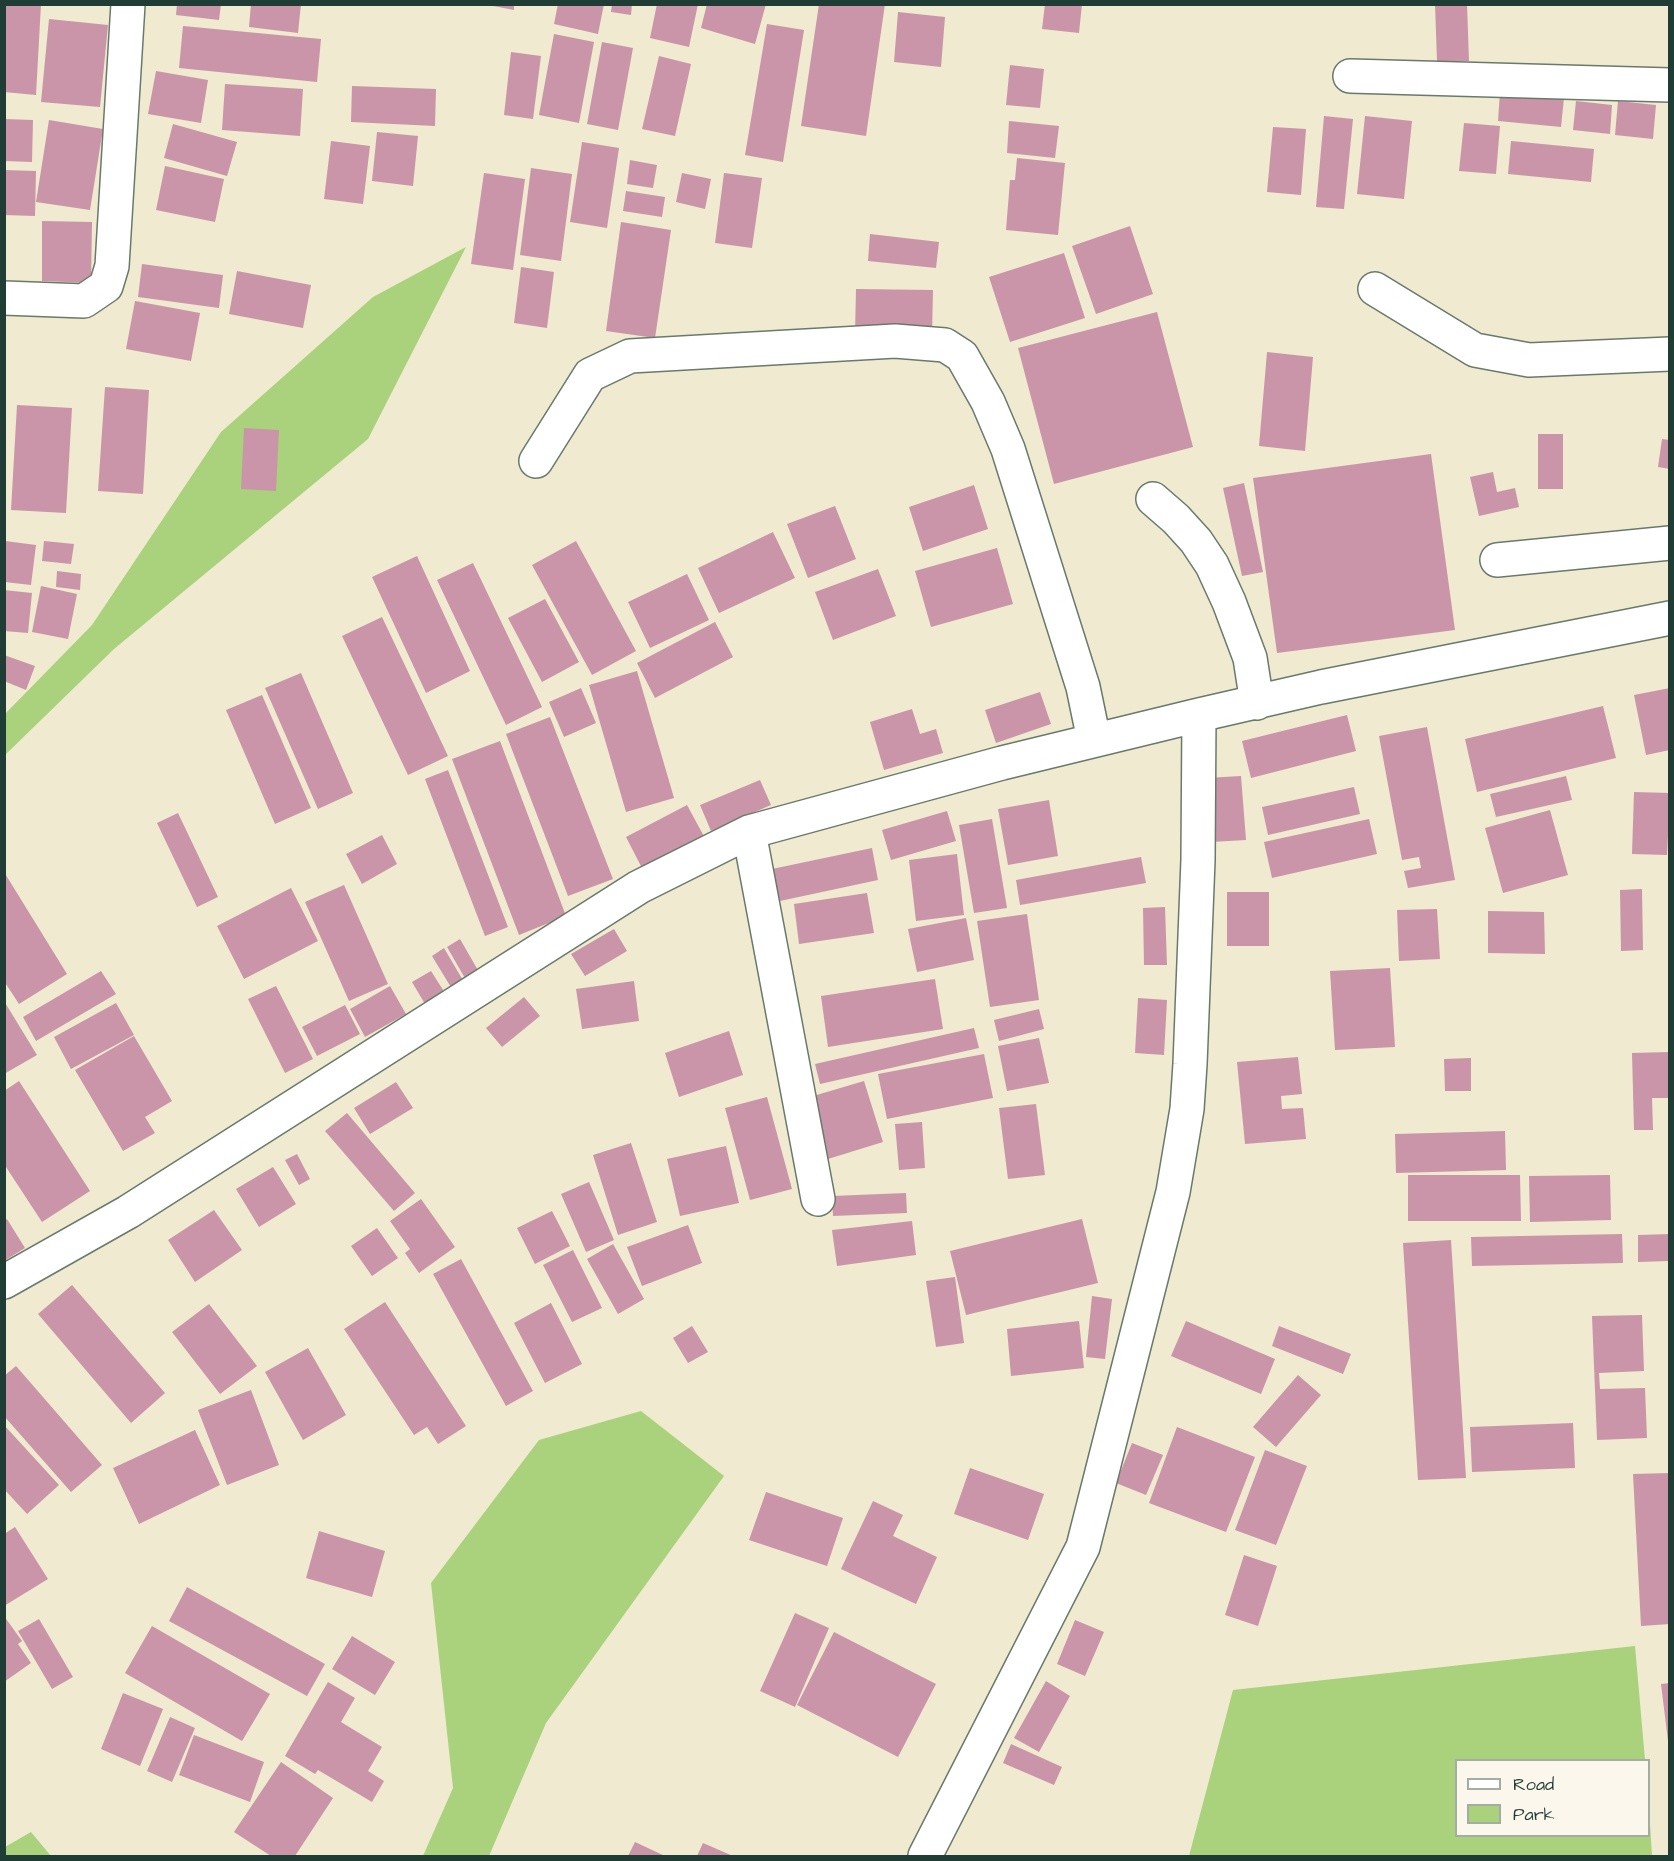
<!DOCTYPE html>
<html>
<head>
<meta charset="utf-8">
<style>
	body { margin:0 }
	#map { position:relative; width:1674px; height:1861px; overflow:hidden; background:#efead0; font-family:"Architects Daughter",sans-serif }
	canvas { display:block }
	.frame { position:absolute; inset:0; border:6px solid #1f3d34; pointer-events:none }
	.legend { position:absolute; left:1455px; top:1759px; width:195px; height:78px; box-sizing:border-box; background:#fbf7ec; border:2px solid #a3ada2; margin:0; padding:8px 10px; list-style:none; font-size:18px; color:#1f3d34 }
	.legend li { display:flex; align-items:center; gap:12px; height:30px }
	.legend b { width:30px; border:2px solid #a3ada2 }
</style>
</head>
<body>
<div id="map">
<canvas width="1674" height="1861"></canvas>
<div class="frame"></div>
<ul class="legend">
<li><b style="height:8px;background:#fff"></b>Road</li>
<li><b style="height:16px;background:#aad17c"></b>Park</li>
</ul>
</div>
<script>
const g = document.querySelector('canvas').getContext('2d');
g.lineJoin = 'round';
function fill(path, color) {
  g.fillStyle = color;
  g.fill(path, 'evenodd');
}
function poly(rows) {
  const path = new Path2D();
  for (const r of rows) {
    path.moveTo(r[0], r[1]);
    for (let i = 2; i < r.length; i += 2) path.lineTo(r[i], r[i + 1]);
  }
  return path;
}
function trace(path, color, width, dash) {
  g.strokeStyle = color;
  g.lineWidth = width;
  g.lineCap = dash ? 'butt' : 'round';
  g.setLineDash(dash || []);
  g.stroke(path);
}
const green = poly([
	[466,247,368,439,114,649,5,755,5,714,92,625,221,432,373,297],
	[641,1411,724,1476,546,1723,489,1856,423,1856,453,1788,431,1583,539,1440],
	[1635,1646,1645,1760,1456,1760,1456,1836,1648,1836,1649,1808,1652,1856,1189,1856,1233,1690],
	[31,1832,51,1856,5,1856,5,1847]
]);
const building = poly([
	[4,4,41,4,36,95,4,92],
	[177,4,221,4,219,20,176,15],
	[251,4,301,4,298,33,249,27],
	[483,4,514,4,514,10],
	[558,4,604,4,598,34,554,24],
	[612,4,632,4,631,15,611,12],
	[657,4,698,4,689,47,650,38],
	[707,4,766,4,755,44,701,28],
	[819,4,885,4,866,136,801,126],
	[1045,4,1082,4,1079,33,1042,29],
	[1435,4,1467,4,1469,61,1437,61],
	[898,12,945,17,941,67,894,62],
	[49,19,108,25,100,107,41,102],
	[767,24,804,30,783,162,745,155],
	[183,26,321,39,317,82,179,68],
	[554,34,594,42,579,123,539,115],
	[602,42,633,48,618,130,587,124],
	[511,52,541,56,533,119,504,115],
	[659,56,691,64,675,136,642,129],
	[1010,65,1044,69,1040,108,1006,105],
	[156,71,208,80,201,123,148,114],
	[225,84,303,89,300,136,222,130],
	[352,86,436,89,435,126,351,122],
	[1500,92,1564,98,1561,127,1498,121],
	[1576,101,1612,105,1610,134,1573,130],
	[1618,101,1656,105,1653,139,1615,135],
	[1324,116,1353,119,1344,209,1316,207],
	[1365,116,1412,121,1404,199,1357,194],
	[4,119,33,120,32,162,4,161],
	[49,120,103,129,90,210,36,202],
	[1009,121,1059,126,1055,158,1007,153],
	[1464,123,1500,126,1496,174,1459,171],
	[173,124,237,142,227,176,164,158],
	[1273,127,1306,129,1301,195,1267,192],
	[377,132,418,136,413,186,372,181],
	[331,141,370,146,363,204,324,199],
	[1511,141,1594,149,1591,182,1508,174],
	[582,142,619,148,607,228,570,222],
	[1017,158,1065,163,1058,235,1006,230,1010,180,1015,180],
	[630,160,657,165,653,188,627,184],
	[165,166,224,179,215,222,156,210],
	[531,168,572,174,561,261,520,255],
	[4,170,36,171,35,216,4,215],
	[484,173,525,179,513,270,471,264],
	[682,173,711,179,705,209,676,202],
	[724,173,762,178,752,248,715,243],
	[626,191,665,197,662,217,623,211],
	[42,221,92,222,91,283,42,281],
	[621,222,671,230,655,338,606,331],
	[1130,226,1153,294,1096,314,1072,246],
	[870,234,939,242,936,268,868,261],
	[1064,253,1085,318,1010,342,989,277],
	[142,264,223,275,219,308,138,297],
	[521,267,554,272,547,328,514,323],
	[237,271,311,285,303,328,229,314],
	[856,289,933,290,932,335,855,334],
	[135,301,200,313,191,361,126,349],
	[1157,312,1193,447,1054,484,1018,348],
	[1267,352,1313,357,1305,451,1259,446],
	[105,387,149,390,143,494,98,491],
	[17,405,72,408,66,513,11,510],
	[244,428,279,430,276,491,241,489],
	[1538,434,1563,434,1563,489,1538,489],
	[1662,439,1670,440,1670,469,1658,467],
	[1431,454,1455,630,1277,653,1253,478],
	[1493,472,1497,492,1515,488,1519,507,1479,516,1470,477],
	[1244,483,1263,572,1242,576,1223,488],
	[974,485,988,529,923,551,909,507],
	[835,506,856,559,808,578,787,524],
	[773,532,795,578,719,613,698,568],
	[5,541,36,545,31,585,5,582],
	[44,541,74,544,71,564,42,561],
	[576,541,636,651,592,675,532,565],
	[997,548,1013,604,931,627,915,571],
	[417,556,470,671,426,693,372,577],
	[473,563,542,707,506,725,437,580],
	[878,569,896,616,833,640,815,592],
	[57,571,81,574,80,590,56,587],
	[687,574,709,620,650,648,628,602],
	[41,586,77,594,68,639,32,632],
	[4,590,32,593,28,633,4,631],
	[545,599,579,662,542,682,508,618],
	[382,617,448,756,408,775,342,636],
	[715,622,733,657,655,698,637,663],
	[4,655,35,666,26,690,4,681],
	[637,671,674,798,626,812,589,685],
	[301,673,353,793,318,809,265,688],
	[581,688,596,723,564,737,549,702],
	[1670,688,1670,750,1646,755,1634,695],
	[1040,692,1051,724,996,743,985,710],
	[262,695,311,808,275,824,226,710],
	[1603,706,1616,758,1477,792,1465,739],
	[912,709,920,734,936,729,943,753,884,770,870,722],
	[1347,715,1356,751,1251,778,1242,741],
	[550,717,613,879,568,896,506,734],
	[1427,727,1455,880,1408,888,1404,871,1421,868,1419,857,1402,860,1379,736],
	[500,741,566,916,519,935,452,759],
	[448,770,508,927,485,936,425,779],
	[1241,776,1246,840,1211,842,1206,778],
	[1566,776,1572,800,1496,817,1490,794],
	[760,780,771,805,711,831,700,805],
	[1354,787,1360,814,1268,835,1262,807],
	[1634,792,1670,793,1667,855,1632,854],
	[1049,800,1058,856,1008,865,998,809],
	[687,805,706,840,644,872,626,837],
	[1550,810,1568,875,1503,893,1485,828],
	[947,811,956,841,891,860,882,830],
	[178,813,218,897,197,907,157,823],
	[992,819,1007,908,974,913,959,825],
	[1369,819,1377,854,1272,878,1264,842],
	[382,835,397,864,362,884,346,854],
	[872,848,878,880,780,901,772,869],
	[957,854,964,915,916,921,909,860],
	[1141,857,1146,883,1020,905,1016,880],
	[4,872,67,974,19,1004,4,981],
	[344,885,388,984,349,1001,305,902],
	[291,888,318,941,244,979,217,926],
	[1642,889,1643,950,1621,951,1620,890],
	[1227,892,1269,892,1269,946,1227,946],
	[867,893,874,933,799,944,794,904],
	[1165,907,1167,965,1144,965,1143,908],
	[1437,909,1440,959,1399,961,1397,910],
	[1488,911,1544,912,1545,954,1488,953],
	[1027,914,1039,1000,990,1007,977,921],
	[966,918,974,960,917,972,908,929],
	[614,929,627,951,585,976,571,954],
	[460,939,479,972,466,980,447,947],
	[444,948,464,982,452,989,432,956],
	[1390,968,1395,1047,1335,1050,1330,971],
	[101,971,116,994,36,1041,23,1017],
	[431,971,445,993,425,1004,412,982],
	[935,979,943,1029,828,1047,821,996],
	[634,981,639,1021,582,1029,576,989],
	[276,986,313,1059,285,1073,248,999],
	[390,986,406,1014,365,1037,350,1009],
	[524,997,540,1016,502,1047,486,1028],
	[1138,998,1167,1000,1164,1055,1135,1053],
	[4,1001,37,1055,4,1074],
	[116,1003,134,1035,71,1069,54,1037],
	[345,1005,360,1034,317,1056,302,1027],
	[1039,1009,1044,1029,999,1041,994,1020],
	[974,1028,979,1048,820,1084,815,1064],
	[729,1031,743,1075,679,1097,665,1053],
	[134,1036,172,1101,145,1117,155,1133,123,1151,75,1070],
	[1039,1038,1049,1083,1007,1091,998,1046],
	[1670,1052,1670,1098,1652,1098,1653,1130,1634,1130,1632,1053],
	[984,1054,993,1098,887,1119,878,1074],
	[1298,1057,1302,1094,1281,1096,1282,1109,1303,1108,1306,1139,1245,1144,1237,1062],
	[1471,1058,1471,1091,1445,1091,1444,1059],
	[19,1081,90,1191,42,1222,4,1164,4,1091],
	[864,1081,883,1142,828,1159,810,1097],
	[396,1082,413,1108,370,1134,354,1108],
	[767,1097,792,1189,750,1200,725,1108],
	[1036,1104,1045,1175,1008,1179,999,1108],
	[347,1113,415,1193,394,1211,325,1131],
	[922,1122,925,1168,899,1170,895,1124],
	[1505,1131,1506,1170,1396,1173,1395,1134],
	[631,1143,657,1222,618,1235,593,1155],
	[726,1146,739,1203,680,1216,667,1159],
	[297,1154,310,1179,299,1185,285,1160],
	[273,1167,296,1204,259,1227,236,1189],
	[1408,1175,1520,1175,1521,1221,1408,1221],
	[1610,1175,1611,1220,1530,1222,1529,1176],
	[589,1182,614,1240,586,1252,561,1194],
	[906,1193,907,1213,833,1216,832,1196],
	[421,1199,455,1247,419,1273,405,1253,410,1249,390,1221],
	[214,1210,242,1250,195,1282,168,1240],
	[552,1211,570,1246,535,1264,517,1228],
	[7,1219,25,1248,4,1261,4,1221],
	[1082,1219,1098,1283,966,1315,950,1251],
	[912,1221,916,1255,837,1266,832,1230],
	[688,1225,702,1263,642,1286,627,1247],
	[377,1228,398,1258,372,1276,351,1246],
	[1622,1234,1623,1263,1472,1266,1471,1237],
	[1670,1234,1670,1261,1638,1262,1638,1235],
	[1451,1240,1466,1478,1418,1480,1403,1243],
	[613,1244,644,1299,618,1314,587,1259],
	[573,1250,602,1308,572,1322,543,1265],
	[461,1259,533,1391,506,1406,433,1274],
	[955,1277,964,1343,936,1347,926,1281],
	[72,1285,165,1393,131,1423,38,1314],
	[1092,1296,1112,1299,1105,1359,1086,1357],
	[385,1302,466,1426,438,1444,427,1427,414,1435,344,1329],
	[551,1303,582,1364,545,1383,514,1323],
	[209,1304,257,1366,220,1394,172,1332],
	[1642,1315,1644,1371,1599,1373,1600,1389,1645,1388,1647,1438,1597,1440,1592,1316],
	[1079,1321,1084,1368,1011,1376,1007,1329],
	[1186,1321,1275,1359,1261,1394,1171,1356],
	[692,1326,708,1352,688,1363,673,1338],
	[1279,1326,1351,1354,1343,1374,1272,1346],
	[308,1348,346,1415,303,1440,265,1372],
	[16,1366,102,1465,71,1492,4,1416,4,1376],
	[1298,1375,1321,1395,1276,1447,1253,1427],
	[251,1390,279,1465,227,1485,198,1410],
	[1573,1423,1575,1468,1472,1472,1470,1427],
	[4,1425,59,1485,27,1514,4,1489],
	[1177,1427,1255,1457,1226,1532,1149,1503],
	[195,1430,220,1485,139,1524,113,1468],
	[1132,1443,1163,1455,1146,1495,1116,1483],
	[1265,1450,1307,1466,1276,1545,1235,1530],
	[970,1468,1044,1494,1028,1540,954,1514],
	[1670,1473,1670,1624,1641,1626,1633,1474],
	[766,1492,843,1518,827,1566,749,1540],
	[873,1501,903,1515,893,1536,937,1557,916,1604,841,1569],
	[15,1527,48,1579,4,1606,4,1534],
	[319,1531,385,1551,372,1597,306,1578],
	[1244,1555,1277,1566,1258,1626,1225,1615],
	[187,1587,325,1664,307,1696,169,1621],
	[795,1613,829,1628,795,1707,760,1691],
	[4,1616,22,1641,18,1644,31,1663,4,1682],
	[39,1619,73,1677,52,1689,18,1631],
	[1075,1620,1104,1632,1085,1676,1057,1664],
	[152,1626,270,1694,242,1741,125,1673],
	[834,1632,936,1684,898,1757,797,1705],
	[352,1636,395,1662,375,1695,332,1669],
	[1046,1681,1070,1696,1039,1752,1014,1738],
	[328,1682,355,1698,341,1722,382,1747,368,1771,384,1781,372,1802,318,1770,315,1774,285,1756],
	[1670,1683,1670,1741,1668,1741,1661,1684],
	[123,1693,163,1709,140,1766,101,1749],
	[170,1717,195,1728,172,1782,147,1771],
	[194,1735,264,1762,250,1802,179,1775],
	[1011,1744,1062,1767,1054,1785,1003,1763],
	[281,1762,333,1798,295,1856,271,1856,234,1832],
	[635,1842,665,1856,628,1856],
	[703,1843,733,1856,697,1856]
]);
const minor = poly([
	[1350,76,1670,85],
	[1375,289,1475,350,1529,360,1670,354],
	[4,298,84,301,106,286,112,266,128,4],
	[536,461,590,375,630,356,895,341,945,345,962,356,988,402,1008,449,1083,687,1094,740],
	[1153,499,1176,519,1196,541,1212,565,1229,602,1250,658,1257,703],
	[1497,560,1670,543],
	[749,832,818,1199],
	[4,1282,128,1212,639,887,749,832,1002,763,1199,715,1321,687,1670,618],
	[925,1856,1083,1547,1173,1192,1187,1109,1190,1064,1198,860,1199,715]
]);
fill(green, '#aad17c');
fill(building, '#ca95a9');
trace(minor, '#687a6b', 36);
trace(minor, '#fff', 33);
</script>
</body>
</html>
